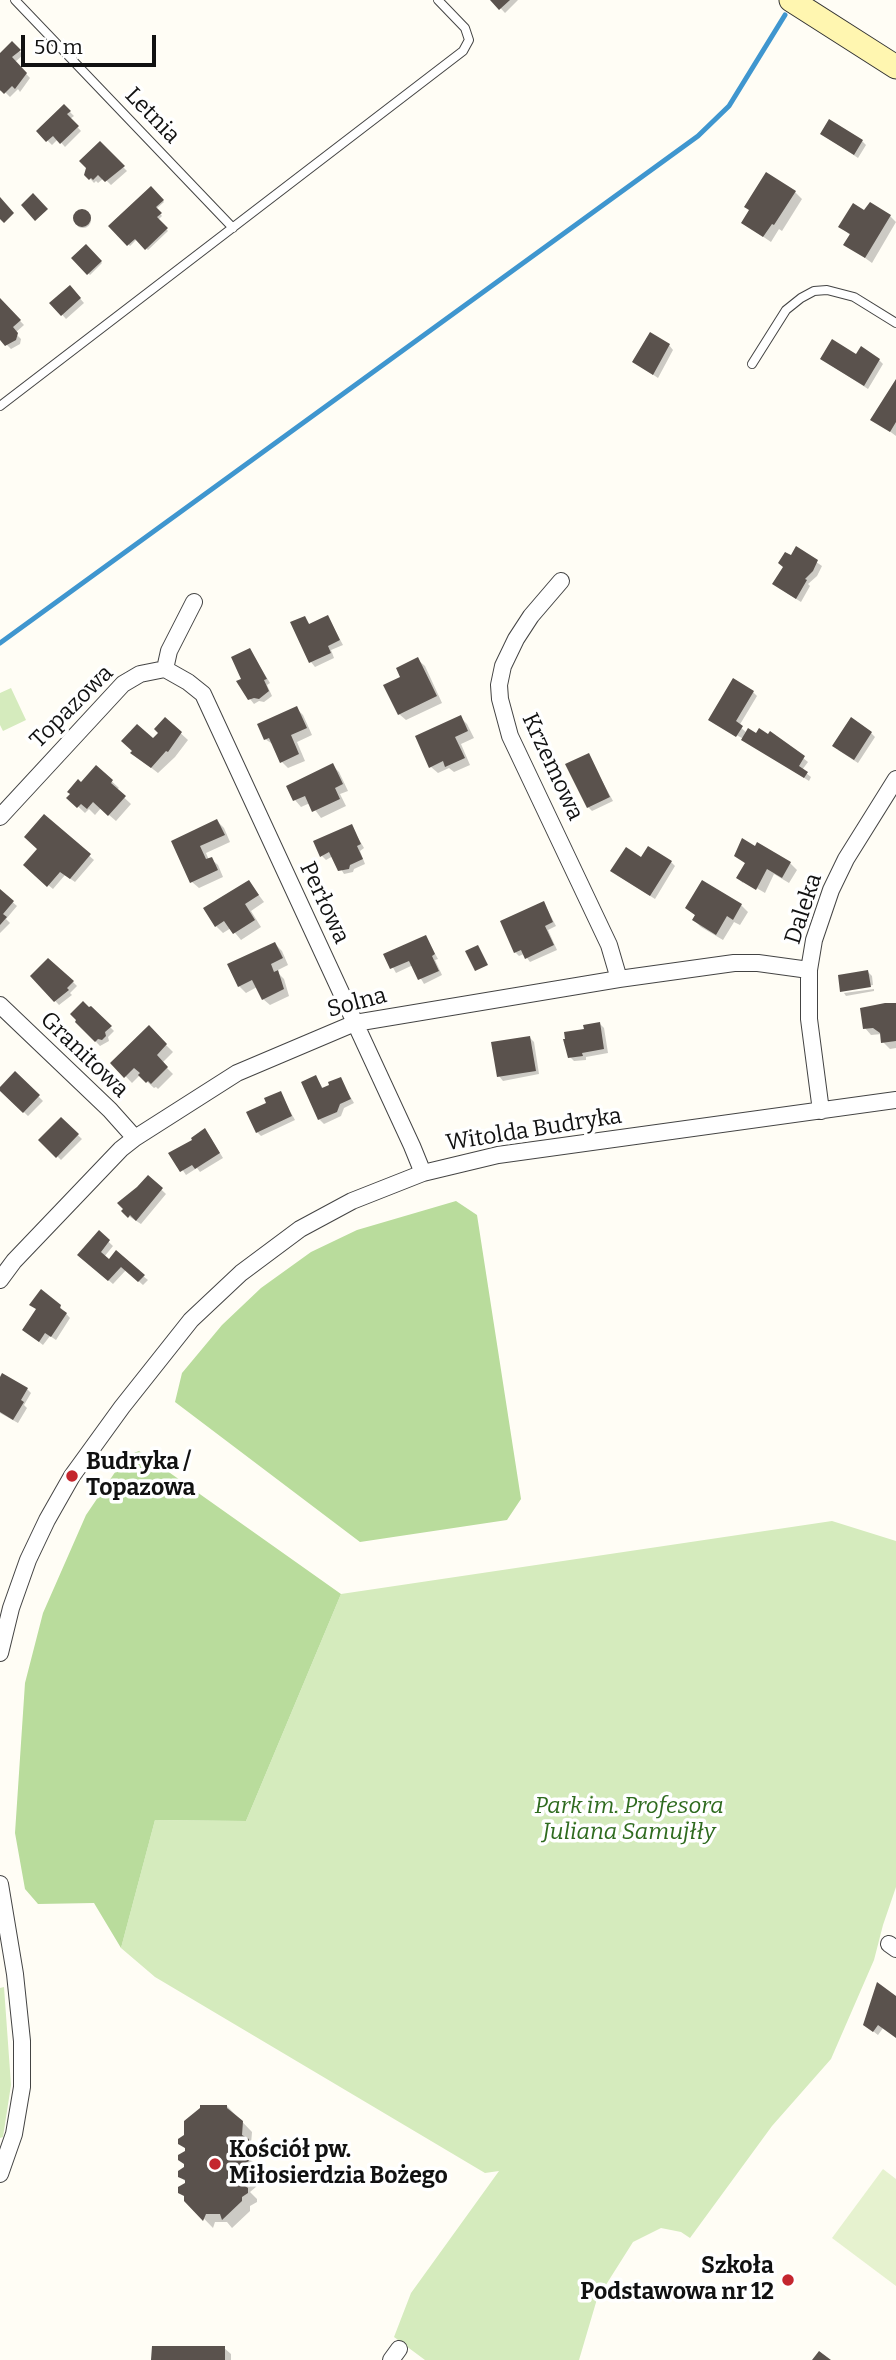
<!DOCTYPE html>
<html>
<head>
<meta charset="utf-8">
<style>
	body { margin:0 }
	#map { position:relative; width:896px; height:2360px; overflow:hidden; background:#fffdf5; font-family:Bitter,serif }
	canvas { display:block }
	.scale { position:absolute; left:21px; top:35px; width:135px; height:32px; box-sizing:border-box; border:4px solid #111; border-top:0; padding-left:9px; font-size:21px; line-height:24px; white-space:nowrap; color:#111; -webkit-text-stroke:5px #fff; paint-order:stroke }
</style>
</head>
<body>
<div id="map">
<canvas width="896" height="2360"></canvas>
<div class="scale">50 m</div>
</div>
<script>
const g = document.querySelector('canvas').getContext('2d');
g.lineJoin = 'round';
function fill(path, color) {
  g.fillStyle = color;
  g.fill(path, 'evenodd');
}
function poly(rows) {
  const path = new Path2D();
  for (const r of rows) {
    if (r.length === 3) {
      path.moveTo(r[0] + r[2], r[1]);
      path.arc(r[0], r[1], r[2], 0, 2 * Math.PI);
      continue;
    }
    path.moveTo(r[0], r[1]);
    for (let i = 2; i < r.length; i += 2) path.lineTo(r[i], r[i + 1]);
  }
  return path;
}
function trace(path, color, width, dash) {
  g.strokeStyle = color;
  g.lineWidth = width;
  g.lineCap = dash ? 'butt' : 'round';
  g.setLineDash(dash || []);
  g.stroke(path);
}
function drawText(font, color, halo, rows, align = 'center') {
  g.font = font + ' Bitter,serif';
  g.lineWidth = 7;
  g.setLineDash([]);
  g.textBaseline = 'middle';
  g.strokeStyle = halo;
  g.fillStyle = color;
  for (const [text, x, y, turn = 0] of rows) {
    g.save();
    g.translate(x, y);
    g.rotate((+turn || 0) * Math.PI / 180);
    g.textAlign = isNaN(turn) ? turn : align;
    if (halo) g.strokeText(text, 0, 0);
    g.fillText(text, 0, 0);
    g.restore();
  }
}
const green = poly([
	[11,688,26,720,3,731,0,725,0,693],
	[832,1521,896,1541,896,1887,883,1925,874,1960,831,2059,772,2126,690,2238,681,2232,661,2228,633,2242,597,2299,579,2360,425,2360,394,2337,411,2293,499,2171,485,2173,155,1977,121,1948,155,1820,246,1821,341,1594],
	[4,1987,11,2085,3,2137,0,2138,0,1988]
]);
const forest = poly([
	[456,1201,477,1215,521,1499,507,1520,360,1542,175,1402,182,1373,222,1325,261,1288,311,1252,357,1230],
	[139,1451,341,1594,246,1821,155,1820,121,1948,94,1903,38,1904,25,1889,15,1833,25,1683,43,1613,86,1515,126,1456]
]);
const pitch = poly([
	[883,2169,896,2179,896,2286,832,2238]
]);
const shadow = poly([
	[493,0,518,0,505,13],
	[12,43,23,55,15,62,30,78,20,92,18,89,10,97,4,91,0,91,0,55],
	[64,106,74,116,70,119,81,131,65,147,58,139,52,145,38,131],
	[822,134,862,141,866,145,858,158],
	[100,144,127,171,111,185,104,178,98,183,96,181,94,183,86,174],
	[151,188,164,202,156,209,162,216,158,220,168,231,148,250,137,239,130,246,111,226],
	[795,192,802,199,782,231,779,229,771,242,743,223],
	[865,212,890,216,896,222,872,263,846,244,851,236,840,226],
	[83,220,8],
	[86,246,102,263,90,275,73,258],
	[70,287,84,303,66,319,52,303],
	[1,301,24,325,15,333,21,339,20,344,11,349,0,338],
	[669,345,673,350,658,378,634,362],
	[857,356,879,360,883,364,868,389,826,362],
	[896,382,896,436,873,419],
	[797,549,822,566,817,576,808,584,810,586,801,602,779,588],
	[328,617,343,645,331,650,334,658,315,667,311,662,293,623,304,618,310,625],
	[253,655,270,683,267,685,272,696,264,702,259,701,254,704,250,699,243,679],
	[418,660,425,666,442,703,406,720,399,714,402,678],
	[753,692,757,696,739,726,747,733,803,758,808,762,802,770,811,777,809,781,742,738,715,724],
	[296,708,303,715,312,735,297,742,305,761,288,768,282,762,274,745,265,739],
	[460,717,467,724,474,738,461,744,470,765,454,772,449,768,438,773,431,767],
	[165,719,188,740,175,757,158,773,132,753,153,740,160,733],
	[871,733,875,737,858,763,838,750],
	[588,755,613,801,592,811,588,807],
	[332,765,339,772,348,791,340,794,346,806,321,818,310,803,301,807,295,800,288,786],
	[96,767,119,788,116,790,131,804,116,821,101,808,95,815,89,809,85,813,69,798],
	[45,817,94,860,75,882,65,875,53,889,29,869,39,849],
	[217,821,224,828,230,842,206,853,209,860,211,859,218,865,223,877,199,888,192,882,173,842],
	[351,826,364,848,360,851,365,864,354,869,353,872,344,874,333,856,326,860,322,856],
	[736,856,790,863,797,870,789,883,774,874,765,893,743,880,743,883,738,878,746,864],
	[642,859,671,862,675,866,655,899,617,875],
	[249,882,264,902,251,911,261,927,241,940,231,928,223,933,216,926],
	[0,891,17,906,6,919,10,923,0,933],
	[544,903,556,926,548,930,557,950,530,962,524,954,519,956,515,952],
	[741,905,748,912,740,925,734,922,723,940,701,927,694,920,696,916,687,908],
	[426,937,438,959,435,960,442,975,424,984,413,965,396,973,386,955],
	[275,944,282,951,288,965,276,971,284,979,289,996,270,1005,263,999,257,987,246,993,239,986],
	[868,972,872,976,873,985,842,991,840,976],
	[32,976,73,982,77,986,70,993,72,995,59,1005],
	[874,989,874,991,846,996,844,993],
	[896,1005,896,1048,890,1049,883,1042,882,1034,871,1035,865,1028],
	[91,1008,114,1031,108,1037,109,1041,100,1046,77,1022],
	[600,1024,604,1028,608,1053,586,1057,586,1060,574,1061,570,1057,586,1031],
	[149,1028,173,1052,162,1063,173,1074,158,1089,156,1087,154,1088,140,1075,132,1083,113,1063],
	[530,1038,534,1042,539,1074,503,1081,499,1076],
	[16,1074,43,1101,28,1116,0,1089],
	[316,1077,324,1090,340,1079,354,1103,344,1108,341,1116,324,1124,319,1119,303,1083],
	[280,1093,295,1120,261,1136,257,1132],
	[61,1119,82,1139,61,1160,41,1140],
	[209,1135,223,1158,200,1172,197,1168,186,1175,171,1153],
	[148,1177,166,1194,141,1224,127,1215],
	[99,1233,113,1246,104,1257,143,1276,148,1280,143,1285,126,1270,113,1284,84,1259],
	[60,1307,70,1318,56,1340,50,1336,43,1345,29,1334,37,1310],
	[0,1380,27,1389,31,1393,24,1405,27,1408,18,1423,0,1413],
	[896,1998,896,2037,883,2028,878,2035,869,2028],
	[227,2106,252,2132,251,2144,257,2150,251,2160,257,2166,257,2170,250,2176,257,2182,257,2186,250,2192,257,2199,257,2202,250,2206,250,2211,232,2228,227,2222,215,2222,213,2228,186,2200,186,2182,180,2176,186,2168,187,2150,180,2144],
	[224,2348,231,2354,231,2360,153,2360]
]);
const stream = poly([
	[0,643,698,136,729,106,785,15]
]);
const building = poly([
	[490,0,510,0,499,10],
	[12,41,21,50,12,57,27,73,15,89,12,86,4,94,0,90,0,53],
	[64,104,71,111,67,114,79,126,60,144,53,136,46,142,36,131],
	[829,119,863,140,854,155,820,134],
	[100,141,125,166,105,182,98,175,93,180,91,178,89,180,84,175,86,168,79,161],
	[766,172,796,191,774,225,772,224,763,237,741,223,749,210,744,207],
	[151,186,164,200,156,207,162,213,157,217,168,228,145,250,135,239,127,246,108,226],
	[33,193,48,209,35,221,21,205],
	[0,197,14,213,4,223,0,219],
	[870,202,891,215,865,258,843,245,850,234,838,227,853,203,864,210],
	[82,218,9],
	[86,244,102,261,87,275,71,258],
	[70,285,81,298,61,316,49,303],
	[0,298,21,320,13,327,18,333,16,340,5,346,0,340],
	[650,332,670,344,653,375,632,362],
	[832,339,856,354,861,346,880,359,864,386,820,359],
	[896,379,896,422,890,432,870,420],
	[796,546,818,560,813,571,805,579,807,580,796,599,772,584,783,567,778,563,785,552,791,555],
	[328,615,340,640,328,646,331,653,309,663,290,622,305,616,309,624],
	[250,648,267,679,264,680,269,691,259,699,254,698,248,700,236,681,241,679,231,657],
	[418,657,437,696,398,715,383,685,400,677,396,668],
	[733,678,754,691,736,721,743,726,736,737,708,720],
	[297,706,307,728,291,735,299,754,280,763,269,738,264,740,257,724],
	[461,715,468,731,455,737,465,758,445,767,443,761,429,768,415,736],
	[165,717,182,732,168,752,166,751,151,768,130,753,132,751,121,741,137,724,153,738,158,733,154,729],
	[851,717,872,732,854,760,832,746],
	[748,728,756,733,759,728,768,734,770,731,805,756,799,766,808,772,804,778,741,740],
	[589,753,610,797,587,808,565,764],
	[333,763,343,784,335,788,340,799,312,812,305,796,293,801,286,786],
	[96,765,113,780,111,783,126,796,108,816,93,802,87,809,81,804,77,808,66,798,70,794,67,792,78,779,81,782],
	[44,814,91,854,70,879,60,872,47,887,23,865,37,849,24,837],
	[217,819,225,835,200,846,206,859,212,857,218,870,190,883,171,841],
	[352,824,361,844,357,846,363,859,350,865,349,869,338,871,329,852,320,857,313,841],
	[742,838,755,846,757,842,791,862,782,878,767,869,756,890,736,878,745,863,734,856],
	[648,846,672,861,650,896,610,871,626,847,641,857],
	[249,880,259,895,245,904,255,920,233,934,224,921,215,927,203,908],
	[702,880,742,904,733,920,727,916,716,935,692,920,695,915,685,908],
	[0,889,14,901,3,914,7,917,0,925],
	[544,901,553,922,545,926,554,945,525,959,521,950,514,953,500,921],
	[426,935,435,954,432,956,439,971,418,980,409,961,390,969,383,954],
	[275,942,283,958,271,964,274,972,278,970,284,989,262,1000,252,980,238,987,227,964],
	[478,945,488,965,475,971,465,951],
	[48,958,74,981,67,988,69,990,54,1002,30,976],
	[868,970,871,987,840,992,838,975],
	[83,1001,89,1007,91,1006,112,1026,105,1032,106,1036,102,1040,98,1039,95,1042,75,1022,76,1020,70,1014],
	[885,1003,896,1003,896,1041,881,1043,880,1033,873,1028,863,1029,860,1008],
	[600,1022,604,1049,582,1053,583,1056,568,1058,563,1039,565,1039,564,1032,584,1029,583,1025],
	[149,1025,167,1044,157,1055,168,1067,151,1084,148,1081,146,1083,138,1075,140,1073,134,1068,124,1078,110,1063],
	[530,1036,536,1071,497,1077,491,1042],
	[15,1071,40,1095,23,1113,0,1091,0,1087],
	[316,1075,322,1088,329,1085,328,1082,341,1077,351,1099,340,1104,337,1112,318,1120,301,1082],
	[281,1091,292,1116,256,1133,246,1112,266,1103,264,1098],
	[61,1117,79,1134,56,1158,38,1140],
	[205,1128,220,1153,195,1169,192,1165,180,1172,168,1153,192,1140,191,1138],
	[148,1175,163,1188,136,1221,130,1215,128,1218,121,1211,123,1209,117,1203,137,1187],
	[99,1230,110,1240,101,1252,109,1259,116,1250,145,1275,138,1282,121,1267,108,1281,77,1255],
	[41,1289,61,1305,60,1308,67,1313,51,1337,45,1333,39,1342,22,1330,36,1309,29,1305],
	[2,1373,28,1388,21,1400,24,1402,13,1420,0,1412,0,1377],
	[877,1982,896,1996,896,2038,878,2025,873,2032,863,2025],
	[200,2105,227,2105,227,2108,243,2121,242,2135,249,2139,248,2145,243,2149,242,2151,248,2155,249,2161,242,2165,242,2168,248,2171,248,2177,242,2181,242,2184,248,2188,248,2193,242,2197,242,2201,222,2220,220,2214,206,2214,203,2221,184,2201,184,2196,178,2193,178,2187,185,2183,185,2180,178,2177,178,2171,184,2167,184,2164,178,2160,178,2155,185,2151,185,2148,178,2144,178,2139,184,2135,184,2121,200,2108],
	[152,2346,225,2346,225,2360,151,2360],
	[819,2351,831,2360,812,2360]
]);
const service = poly([
	[15,0,233,228],
	[752,364,786,310,801,298,814,291,827,290,854,297,896,323],
	[0,406,463,51,469,40,465,28,438,0]
]);
const minor = poly([
	[561,581,531,616,516,639,503,666,499,685,500,699,510,736,609,945,619,979],
	[165,669,188,682,203,694,412,1146,423,1173],
	[0,817,123,684,140,674,165,669,169,651,194,602],
	[0,1005,110,1110,135,1138],
	[821,1111,809,1019,809,970,814,940,831,890,846,859,896,779],
	[0,1280,14,1261,121,1149,135,1138,237,1073,355,1023,619,979,734,963,758,963,809,970],
	[0,1653,11,1608,28,1560,47,1520,72,1476,122,1407,191,1320,241,1273,300,1229,352,1201,423,1173,498,1155,896,1100],
	[0,1884,15,1974,22,2041,22,2087,14,2134,0,2174],
	[889,1944,896,1949],
	[391,2360,399,2349]
]);
const secondary = poly([
	[791,0,896,67]
]);
const markers = [
	[72,1476,7,"#c4262e"],
	[215,2164,7,"#c4262e"],
	[788,2280,7,"#c4262e"]
];
const streetNames = [
	["Letnia",152,116,46],
	["Topazowa",72,707,-45],
	["Krzemowa",552,767,65],
	["Perłowa",324,903,65],
	["Daleka",804,909,-72],
	["Solna",357,1003,-15],
	["Granitowa",84,1055,44],
	["Witolda Budryka",534,1130,-9]
];
const poiNames = [
	["Budryka /",86,1463],
	["Topazowa",86,1489],
	["Kościół pw.",229,2151],
	["Miłosierdzia Bożego",229,2177],
	["Szkoła",774,2267,"right"],
	["Podstawowa nr 12",774,2293,"right"]
];
const parkNames = [
	["Park im. Profesora",629,1807],
	["Juliana Samujłły",629,1833]
];
fill(green, '#d5ebbd');
fill(forest, '#b9dc9c');
fill(pitch, '#e6f2cf');
fill(shadow, '#0003');
trace(stream, '#3f96cf', 5);
fill(building, '#5a524d');
trace(service, '#444', 10);
trace(minor, '#444', 18);
trace(secondary, '#333', 25);
trace(service, '#fff', 8);
trace(minor, '#fff', 16);
trace(secondary, '#fff6b0', 23);
for (const [x, y, r, color] of markers) {
  const dot = new Path2D();
  dot.arc(x, y, r, 0, 2 * Math.PI);
  g.fillStyle = color;
  g.fill(dot);
  trace(dot, '#fff', 2.5);
}
drawText('23px', '#111', '#fff', streetNames);
drawText('bold 23px', '#111', '#fff', poiNames, 'left');
drawText('italic 23px', '#2f6b1f', '#fff', parkNames);
</script>
</body>
</html>
